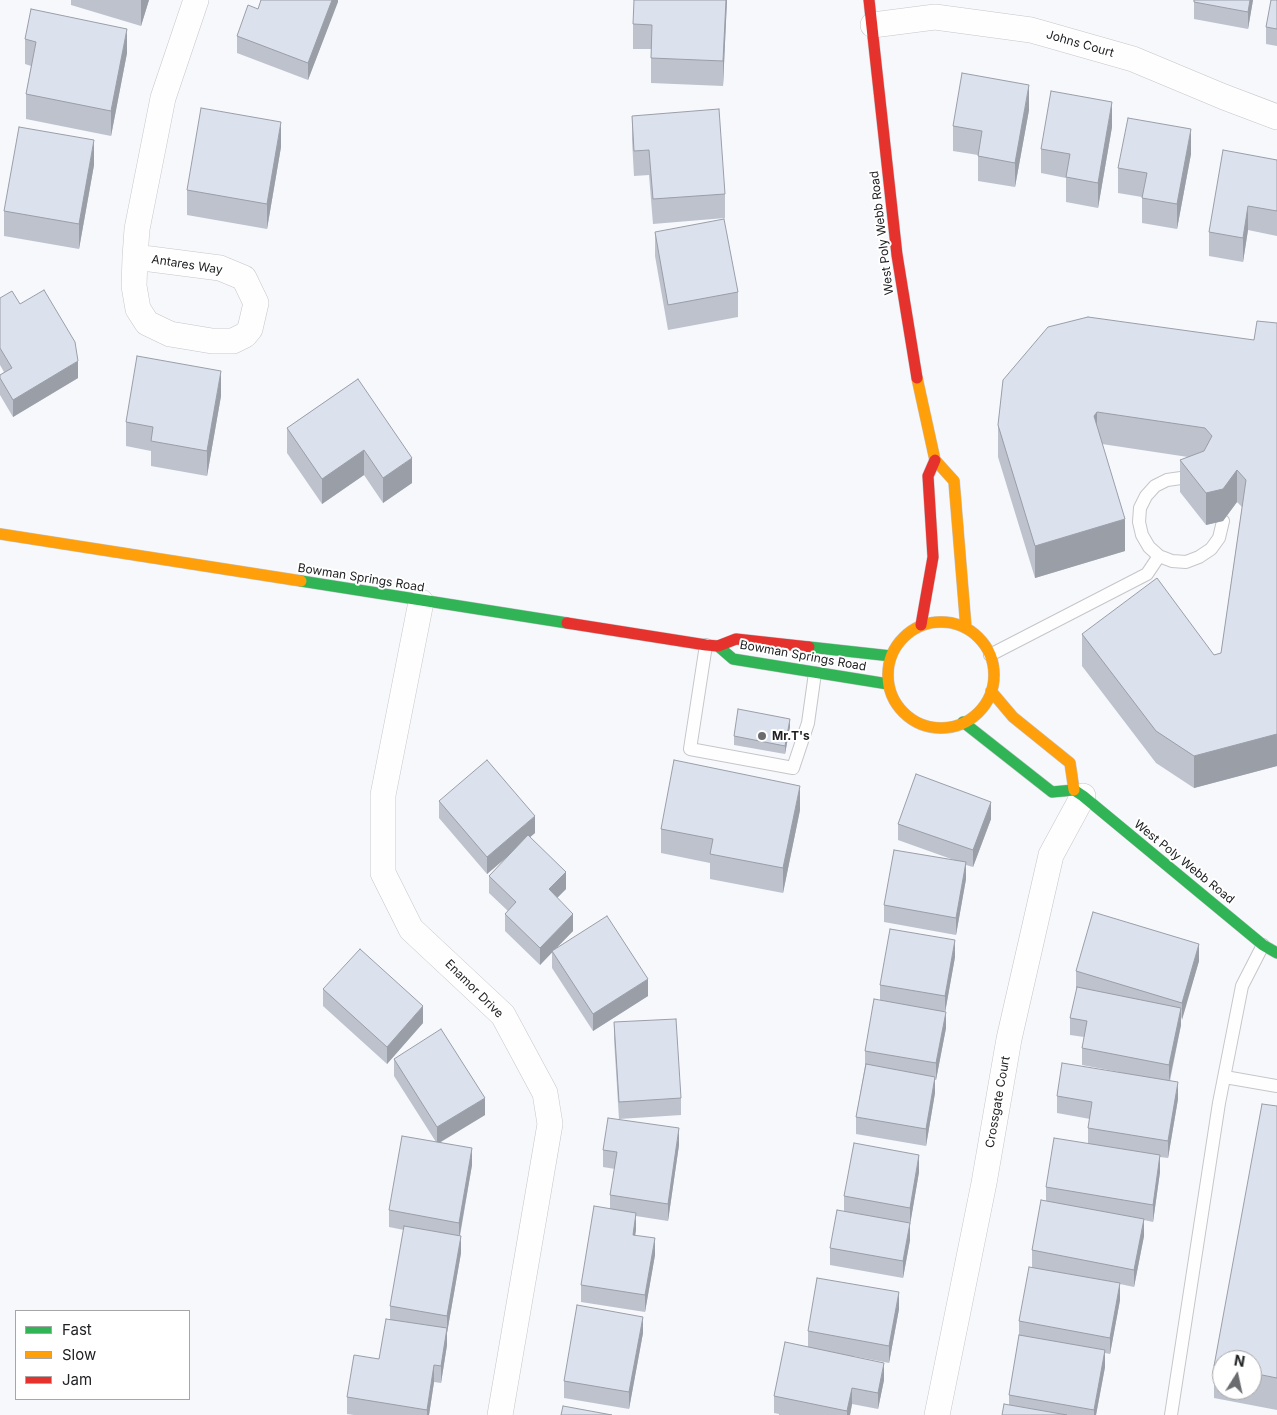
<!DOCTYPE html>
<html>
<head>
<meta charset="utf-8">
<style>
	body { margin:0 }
	#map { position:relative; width:1277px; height:1415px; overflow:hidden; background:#f6f8fc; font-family:Inter,sans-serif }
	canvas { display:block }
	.legend { position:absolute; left:15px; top:1310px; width:175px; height:90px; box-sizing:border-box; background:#fff; border:1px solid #a6a6a7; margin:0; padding:6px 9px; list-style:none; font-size:15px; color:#202123 }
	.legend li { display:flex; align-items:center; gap:10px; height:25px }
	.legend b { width:25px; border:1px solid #a6a6a7 }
	.north { position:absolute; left:1212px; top:1350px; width:50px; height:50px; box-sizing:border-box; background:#fff; border:1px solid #a6a6a7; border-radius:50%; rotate:10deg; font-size:14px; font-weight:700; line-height:20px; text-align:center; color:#202123 }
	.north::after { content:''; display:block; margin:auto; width:18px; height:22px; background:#6b6c6f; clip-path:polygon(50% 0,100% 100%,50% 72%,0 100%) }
</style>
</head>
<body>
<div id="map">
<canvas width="1277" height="1415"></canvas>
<ul class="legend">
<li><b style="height:6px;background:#30b455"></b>Fast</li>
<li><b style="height:6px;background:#ff9f0a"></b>Slow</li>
<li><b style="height:6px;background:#e5322d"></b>Jam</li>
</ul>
<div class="north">N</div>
</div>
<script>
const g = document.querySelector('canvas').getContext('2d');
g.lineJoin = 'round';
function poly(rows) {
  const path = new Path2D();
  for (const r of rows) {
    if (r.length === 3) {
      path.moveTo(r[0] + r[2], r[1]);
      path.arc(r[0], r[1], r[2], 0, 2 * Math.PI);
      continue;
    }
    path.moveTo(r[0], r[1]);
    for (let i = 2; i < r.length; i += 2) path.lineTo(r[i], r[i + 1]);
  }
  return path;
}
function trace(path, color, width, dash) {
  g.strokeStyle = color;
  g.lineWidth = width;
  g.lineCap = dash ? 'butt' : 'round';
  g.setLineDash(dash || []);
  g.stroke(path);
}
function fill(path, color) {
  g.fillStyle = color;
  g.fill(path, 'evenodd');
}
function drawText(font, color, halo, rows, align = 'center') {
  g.font = font + ' Inter,sans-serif';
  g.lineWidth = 4;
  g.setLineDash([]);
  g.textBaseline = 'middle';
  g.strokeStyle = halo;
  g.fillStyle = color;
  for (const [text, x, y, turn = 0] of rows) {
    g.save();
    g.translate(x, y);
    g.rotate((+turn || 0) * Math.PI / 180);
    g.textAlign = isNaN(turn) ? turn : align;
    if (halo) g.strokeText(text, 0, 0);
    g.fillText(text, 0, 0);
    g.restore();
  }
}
const lane = poly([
	[1197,481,1181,478,1167,480,1155,486,1146,496,1140,508,1139,522,1142,535,1149,547,1159,556,1172,561,1186,562,1199,557,1211,549,1219,538,1223,521],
	[706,645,690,749,793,768,808,723,815,673],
	[990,655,1147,574,1159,556],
	[1225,1077,1277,1086],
	[1171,1415,1219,1103,1242,986,1263,945]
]);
const street = poly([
	[873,25,935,17,1031,30,1133,59,1224,97,1277,117],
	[135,257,220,268,244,278,256,303,250,329,245,335,233,341,212,341,170,334,147,323,138,309,134,286,135,257,137,229,163,98,196,0],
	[421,602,383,795,383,873,411,929,503,1015,545,1093,550,1124,500,1415],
	[937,1415,984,1183,1009,1039,1051,855,1083,796]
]);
const fast = poly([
	[301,581,567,623],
	[718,646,733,659,888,684],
	[809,647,891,656],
	[963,722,1052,792,1074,790,1083,796,1263,945,1277,953]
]);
const slow = poly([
	[917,378,935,460,954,481,966,628],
	[0,534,301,581],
	[941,675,53],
	[991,691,1013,717,1070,763,1074,790]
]);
const jam = poly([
	[869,0,897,255,917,378],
	[567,623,706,645,718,646,736,639,809,647],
	[921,625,933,557,928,476,935,460]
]);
const wall = poly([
	[71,0,149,0,141,26,71,5],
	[338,0,308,80,237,53,237,36],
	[727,0,723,86,651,83,651,49,633,49,633,24],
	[1194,0,1253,0,1248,29,1194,19],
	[1277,0,1277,46,1266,44,1266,27],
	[25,39,127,53,111,136,26,119,26,94,31,66,25,64],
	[1029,110,1015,187,978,181,978,155,953,151,953,126],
	[632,116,725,194,725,218,653,224,649,175,634,176,632,140],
	[1112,127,1098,208,1066,202,1066,178,1041,173,1041,149],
	[281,147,267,229,187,215,187,190],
	[1191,154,1177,229,1142,223,1142,197,1118,193,1118,168],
	[1277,160,1277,236,1248,230,1243,262,1209,256,1209,232],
	[94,165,79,249,4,236,4,211],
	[655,232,738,292,738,317,668,330,655,256],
	[0,298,20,304,78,378,13,417,0,395,0,375,4,372,0,365],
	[1277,323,1277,766,1194,788,1156,763,1082,666,1082,634,1214,655,1221,653,1242,507,1237,502,1223,521,1206,525,1180,492,1180,460,1188,457,1102,444,1125,551,1035,578,998,457,998,425,1254,340],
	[358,379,412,483,383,503,364,475,322,504,287,453,287,428],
	[221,396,207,476,151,466,151,451,126,446,126,422],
	[790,727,785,754,734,745,734,736],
	[439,801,535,833,530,837,566,889,557,898,573,931,554,950,648,996,593,1031,552,968,552,952,540,965,505,931,505,914,508,911,489,893,489,876,508,856,487,874,439,818],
	[800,810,783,893,710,879,710,863,661,853,661,829],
	[991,819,973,867,966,865,966,879,956,935,884,922,884,905,954,860,898,840,898,824],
	[955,957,945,1012,946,1028,936,1080,935,1080,935,1093,926,1146,856,1134,856,1117,865,1066,865,1051,880,1000,880,985],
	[1199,961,1181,1020,1181,1025,1170,1081,1178,1099,1168,1158,1160,1157,1160,1172,1153,1222,1144,1220,1144,1236,1134,1287,1120,1284,1120,1300,1110,1354,1105,1353,1105,1367,1096,1415,1002,1415,1009,1405,1009,1395,1019,1336,1019,1321,1032,1267,1032,1250,1046,1200,1046,1187,1088,1144,1088,1128,1090,1119,1057,1113,1057,1096,1119,1072,1082,1065,1082,1048,1084,1037,1070,1035,1070,1018,1077,988,1076,988,1076,971],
	[323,989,423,1023,387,1064,323,1006],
	[614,1022,681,1098,681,1115,619,1119,614,1039],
	[394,1059,485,1115,441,1142,472,1165,460,1236,461,1253,447,1333,447,1345,441,1383,434,1382,429,1415,354,1415,347,1414,347,1397,379,1359,390,1319,390,1306,404,1230,389,1227,389,1210,436,1142,394,1076],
	[1277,1106,1277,1410,1214,1398,1214,1366],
	[1222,1360,1252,1360,1252,1390,1222,1390],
	[679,1145,668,1221,636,1216,635,1235,655,1255,645,1312,581,1302,581,1285,610,1209,610,1195,615,1169,603,1167,603,1150],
	[919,1172,910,1224,910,1240,903,1278,830,1265,830,1248,844,1212,844,1196],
	[899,1309,889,1363,853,1356,884,1380,878,1409,852,1404,850,1415,779,1415,779,1414,774,1413,774,1396,808,1347,808,1331],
	[643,1333,629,1409,564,1398,564,1381]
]);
const shadedWall = poly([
	[141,0,149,0,141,26],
	[332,0,338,0,338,2,308,80,308,63],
	[726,0,727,0,723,86,723,61],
	[1250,0,1253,0,1248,29,1248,12],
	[127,29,127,53,111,136,111,111],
	[1029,85,1029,110,1015,187,1015,163],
	[1112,102,1112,127,1098,208,1098,183],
	[281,122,281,147,267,229,267,204],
	[1191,129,1191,154,1177,229,1177,204],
	[94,140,94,165,79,249,79,224],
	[1248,206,1248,230,1243,262,1243,238],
	[78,361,78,378,13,417,13,400],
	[221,371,221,396,207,476,207,451],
	[1097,412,1097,444,1094,416],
	[364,450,364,475,322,504,322,479],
	[412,458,412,483,383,503,383,478],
	[1237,470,1237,502,1223,521,1206,525,1206,493],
	[1125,519,1125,551,1035,578,1035,546],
	[790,719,790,727,785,754,785,746],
	[1277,734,1277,766,1194,788,1194,756],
	[800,786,800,810,783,893,783,868],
	[991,802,991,819,973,867,973,850],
	[535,816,535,833,487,874,487,857],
	[966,862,966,879,956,935,956,918],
	[566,872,566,889,549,906,549,889],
	[573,914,573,931,540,965,540,948],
	[955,940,955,957,945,1013,945,996],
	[1199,944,1199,961,1182,1020,1182,1003],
	[648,979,648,996,593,1031,593,1014],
	[423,1006,423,1023,387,1064,387,1047],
	[1181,1008,1181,1025,1169,1082,1169,1065],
	[946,1012,946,1028,936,1080,936,1063],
	[935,1077,935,1093,926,1146,926,1129],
	[1178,1082,1178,1099,1168,1158,1168,1141],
	[485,1098,485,1115,437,1144,437,1127],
	[679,1128,679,1145,668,1221,668,1204],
	[472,1148,472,1165,459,1239,459,1223],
	[919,1155,919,1172,910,1225,910,1208],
	[1160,1155,1160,1172,1153,1222,1153,1205],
	[636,1213,636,1230,633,1252,633,1235],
	[1144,1219,1144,1236,1134,1287,1134,1270],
	[910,1223,910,1240,903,1278,903,1261],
	[461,1236,461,1253,447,1333,447,1316],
	[655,1238,655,1255,645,1312,645,1295],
	[1120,1283,1120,1300,1110,1354,1110,1338],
	[899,1292,899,1309,889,1363,889,1346],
	[643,1317,643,1333,629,1409,629,1392],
	[447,1328,447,1345,441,1383,441,1366],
	[1105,1350,1105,1367,1096,1415,1094,1415,1094,1410],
	[884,1363,884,1380,878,1409,878,1393],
	[434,1365,434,1382,429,1415,427,1415,427,1410],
	[852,1388,852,1404,850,1415,847,1415,847,1411]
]);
const building = poly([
	[261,0,332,0,308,63,237,36,248,5,258,9,261,0],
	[634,0,726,0,723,61,651,58,652,25,633,24,634,0],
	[1194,0,1250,0,1248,12,1194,2,1194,0],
	[1271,0,1277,0,1277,29,1266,27,1271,0],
	[31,9,127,29,111,111,26,94,36,42,25,39,31,9],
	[962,73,1029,85,1015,163,978,156,982,131,953,126,962,73],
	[1051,91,1112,102,1098,183,1066,177,1070,154,1041,149,1051,91],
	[201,108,281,122,267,204,187,190,201,108],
	[719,109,725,194,653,199,649,150,634,151,632,116,719,109],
	[1128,118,1191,129,1177,204,1142,198,1147,173,1118,168,1128,118],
	[19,127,94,140,79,224,4,211,19,127],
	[1223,150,1277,160,1277,211,1248,206,1243,238,1209,232,1223,150],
	[724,219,738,292,668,305,655,232,724,219],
	[44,290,75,342,78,361,13,400,0,378,0,375,12,368,0,348,0,298,12,291,20,304,44,290],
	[1088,317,1254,340,1257,321,1277,323,1277,734,1194,756,1156,731,1082,634,1157,578,1214,655,1221,653,1246,480,1237,470,1223,489,1206,493,1180,460,1204,451,1212,436,1205,428,1097,412,1094,416,1125,519,1035,546,998,425,1003,380,1048,327,1088,317],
	[137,356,221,371,207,451,151,441,153,427,126,422,137,356],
	[358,379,412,458,383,478,364,450,322,479,287,428,358,379],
	[738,709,790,719,785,746,734,736,738,709],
	[487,760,535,816,487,857,439,801,487,760],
	[674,760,800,786,783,868,710,854,713,839,661,829,674,760],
	[916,774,991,802,973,850,898,824,916,774],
	[528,835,566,872,549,889,573,914,540,948,505,914,516,902,489,876,528,835],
	[894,850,966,862,956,918,884,905,894,850],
	[1093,912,1199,944,1182,1003,1076,971,1093,912],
	[607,916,648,979,593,1014,552,951,607,916],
	[890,929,955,940,945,996,880,985,890,929],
	[360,949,423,1006,387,1047,323,989,360,949],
	[1077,987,1181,1008,1169,1065,1082,1048,1087,1021,1070,1018,1077,987],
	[874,999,946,1012,936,1063,865,1051,874,999],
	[676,1019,681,1098,619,1102,614,1022,676,1019],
	[441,1029,485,1098,437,1127,394,1059,441,1029],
	[1062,1063,1178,1082,1168,1141,1088,1128,1092,1102,1057,1096,1062,1063],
	[866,1064,935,1077,926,1129,856,1117,866,1064],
	[1262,1104,1277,1106,1277,1378,1252,1373,1252,1360,1222,1360,1222,1367,1214,1366,1262,1104],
	[608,1118,679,1128,668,1204,610,1195,617,1152,603,1150,608,1118],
	[402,1136,472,1148,459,1223,389,1210,402,1136],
	[1054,1138,1160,1155,1153,1205,1046,1187,1054,1138],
	[854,1143,919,1155,910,1208,844,1196,854,1143],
	[1041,1200,1144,1219,1134,1270,1032,1250,1041,1200],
	[594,1206,636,1213,633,1235,655,1238,645,1295,581,1285,594,1206],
	[837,1210,910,1223,903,1261,830,1248,837,1210],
	[404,1226,461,1236,447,1316,390,1306,404,1226],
	[1029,1267,1120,1283,1110,1338,1019,1321,1029,1267],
	[817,1278,899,1292,889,1346,808,1331,817,1278],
	[577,1305,643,1317,629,1392,564,1381,577,1305],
	[386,1319,447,1328,441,1366,434,1365,427,1410,347,1397,354,1355,379,1359,386,1319],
	[1019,1335,1105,1350,1094,1410,1009,1395,1019,1335],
	[785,1342,884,1363,878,1393,852,1388,847,1411,774,1396,785,1342],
	[1004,1404,1067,1415,1002,1415,1004,1404],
	[563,1406,612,1415,561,1415,563,1406]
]);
const markers = [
	[762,736,5,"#6b6c6f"]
];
const streetNames = [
	["Johns Court",1080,44,16],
	["West Poly Webb Road",882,233,-97],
	["Antares Way",187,265,9],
	["Bowman Springs Road",361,578,9],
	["Bowman Springs Road",803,656,10],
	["West Poly Webb Road",1184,862,39],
	["Enamor Drive",474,989,45],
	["Crossgate Court",998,1102,-80]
];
const poiNames = [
	["Mr.T's",772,736]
];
trace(lane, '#c6c6c9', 14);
trace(street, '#c6c6c9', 26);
trace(fast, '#c6c6c9', 12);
trace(slow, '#c6c6c9', 12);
trace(jam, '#c6c6c9', 12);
trace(lane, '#fefeff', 12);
trace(street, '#fefeff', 25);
trace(fast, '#30b455', 11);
trace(slow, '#ff9f0a', 11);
trace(jam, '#e5322d', 11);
fill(wall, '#bdc2cd');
fill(shadedWall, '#9a9ea7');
fill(building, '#dce1ee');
trace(building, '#9a9ea7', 1);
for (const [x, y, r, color] of markers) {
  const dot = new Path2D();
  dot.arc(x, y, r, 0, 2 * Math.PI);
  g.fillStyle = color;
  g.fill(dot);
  trace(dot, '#fff', 2);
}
drawText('12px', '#202123', '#fff', streetNames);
drawText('bold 12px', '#202123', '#fff', poiNames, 'left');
</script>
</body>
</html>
